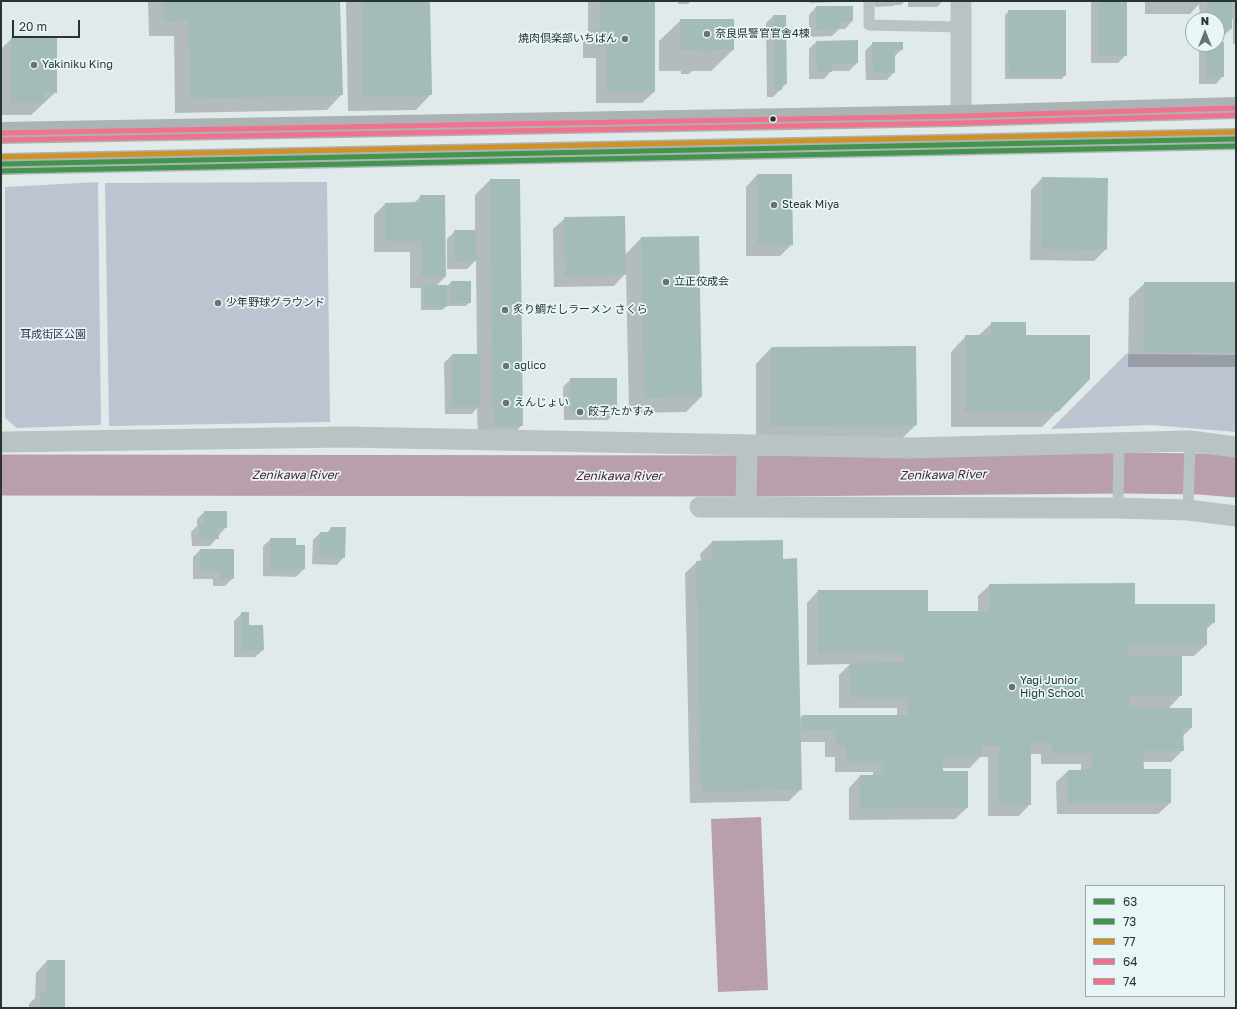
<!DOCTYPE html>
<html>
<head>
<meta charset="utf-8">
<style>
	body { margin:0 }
	#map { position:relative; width:1237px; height:1009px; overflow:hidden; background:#e1eaeb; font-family:"Golos Text",sans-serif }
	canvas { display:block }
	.frame { position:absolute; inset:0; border:2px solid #293431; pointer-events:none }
	.legend { position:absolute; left:1085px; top:885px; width:140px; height:112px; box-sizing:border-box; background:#e8f6f7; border:1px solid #9ca8a8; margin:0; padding:5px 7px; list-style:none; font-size:12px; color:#293431 }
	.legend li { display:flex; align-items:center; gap:8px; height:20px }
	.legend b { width:20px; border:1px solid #9ca8a8 }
	.north { position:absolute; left:1185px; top:12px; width:40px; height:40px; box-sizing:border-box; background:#e8f6f7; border:1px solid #9ca8a8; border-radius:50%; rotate:0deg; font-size:11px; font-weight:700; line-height:16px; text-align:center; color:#293431 }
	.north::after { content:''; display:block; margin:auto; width:14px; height:18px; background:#697472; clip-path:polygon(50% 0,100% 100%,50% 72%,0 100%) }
	.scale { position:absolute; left:12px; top:20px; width:68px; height:18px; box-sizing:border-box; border:2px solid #293431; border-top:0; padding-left:5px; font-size:12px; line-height:14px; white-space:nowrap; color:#293431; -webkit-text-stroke:3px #e8f6f7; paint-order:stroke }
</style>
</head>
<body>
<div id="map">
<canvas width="1237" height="1009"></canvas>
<div class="frame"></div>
<ul class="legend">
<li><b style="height:5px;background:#43944d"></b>63</li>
<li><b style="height:5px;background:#43944d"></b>73</li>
<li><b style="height:5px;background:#cf922a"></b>77</li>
<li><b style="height:5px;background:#f0728d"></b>64</li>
<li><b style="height:5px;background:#f0728d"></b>74</li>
</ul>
<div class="north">N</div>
<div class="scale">20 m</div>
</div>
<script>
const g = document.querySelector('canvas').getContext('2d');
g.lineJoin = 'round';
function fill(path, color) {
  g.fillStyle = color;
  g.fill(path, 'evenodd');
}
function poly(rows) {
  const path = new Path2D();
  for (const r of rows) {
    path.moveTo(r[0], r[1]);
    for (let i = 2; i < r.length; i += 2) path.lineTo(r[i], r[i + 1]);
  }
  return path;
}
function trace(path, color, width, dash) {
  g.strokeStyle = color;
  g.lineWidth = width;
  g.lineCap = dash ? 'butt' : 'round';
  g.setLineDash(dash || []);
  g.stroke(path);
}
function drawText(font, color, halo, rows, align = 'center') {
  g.font = font + ' "Golos Text","Noto Sans JP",sans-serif';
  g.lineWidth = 3.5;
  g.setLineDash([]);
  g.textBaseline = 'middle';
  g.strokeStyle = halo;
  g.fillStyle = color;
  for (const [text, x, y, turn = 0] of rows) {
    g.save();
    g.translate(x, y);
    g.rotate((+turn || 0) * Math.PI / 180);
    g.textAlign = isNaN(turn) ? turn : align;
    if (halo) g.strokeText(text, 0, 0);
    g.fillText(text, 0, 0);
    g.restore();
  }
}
const green = poly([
	[98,182,101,425,17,428,5,418,5,187],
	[327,182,330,422,109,426,105,183],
	[1126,354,1236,355,1236,432,1151,425,1051,429]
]);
const water = poly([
	[761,817,768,990,718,992,711,819]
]);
const shadow = poly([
	[148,1,339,1,342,94,327,110,175,113,174,36,149,36],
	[346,1,429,1,431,94,416,110,348,111],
	[588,1,654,1,654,92,642,103,596,103,596,58,583,58,583,42,588,38],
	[678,1,691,1,688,4,678,4],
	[810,1,842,1,841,2,810,3],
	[874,1,905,1,901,5,895,5,893,6,875,7],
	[908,1,943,1,937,7,908,7],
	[1091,1,1126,1,1126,55,1118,63,1091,63],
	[1145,1,1236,1,1236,44,1233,44,1233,19,1231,19,1231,29,1223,36,1217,38,1217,20,1200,20,1199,4,1190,14,1145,14],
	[816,7,852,21,845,29,839,29,832,36,809,37,809,15],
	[1009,11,1065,75,1062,79,1005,79,1005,15],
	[773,16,786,84,773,97,767,97,766,23],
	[681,20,733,50,711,71,692,71,689,74,681,74,681,71,659,71,659,41],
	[12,38,56,92,31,115,1,115,1,49],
	[816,42,857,63,849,71,831,71,824,79,809,79,809,49],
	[873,43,902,49,894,57,894,72,887,80,866,80,865,51],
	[1217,43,1223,76,1216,84,1199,84,1199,51,1205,44,1217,44],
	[757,175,792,244,780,256,746,256,746,187],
	[1042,178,1106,249,1094,261,1030,260,1031,190],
	[490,180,522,425,507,441,478,441,477,408,472,414,445,414,444,363,452,355,477,355,476,260,467,269,447,269,447,239,455,231,475,231,475,195],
	[421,196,445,277,436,286,447,286,451,282,470,302,466,306,447,306,442,310,421,310,421,288,410,288,410,252,374,252,374,215,385,204,414,203],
	[565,218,625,255,641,238,701,397,686,412,629,413,626,273,614,286,554,287,553,229],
	[1236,282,1236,367,1128,367,1129,298,1145,283],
	[992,323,1025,336,1089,379,1042,427,951,427,951,352,966,336,978,336],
	[771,348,916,425,900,440,756,441,756,364],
	[571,379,616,412,608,420,564,420,563,387],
	[204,512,226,527,210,546,192,546,191,532,197,526,197,519],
	[331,528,344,557,337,565,312,564,313,540,320,533,327,533],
	[271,539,295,546,304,546,304,569,296,577,263,576,263,546],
	[712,542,782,560,800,719,802,716,897,716,897,708,839,708,839,675,850,664,807,665,807,603,818,591,927,612,978,612,978,596,990,585,1134,605,1214,622,1206,630,1206,645,1194,656,1181,656,1181,695,1168,709,1191,728,1182,737,1183,750,1171,762,1142,762,1143,770,1170,803,1158,814,1057,814,1056,782,1068,771,1081,771,1081,764,1041,764,1041,754,1030,754,1030,804,1019,816,988,816,988,757,980,757,970,768,942,768,942,772,967,808,955,819,849,820,849,788,860,776,873,776,873,772,835,772,835,757,825,757,825,742,800,742,801,789,789,801,690,803,685,573,697,562,701,562,700,554],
	[200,550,233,578,225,586,213,586,213,579,193,579,193,557],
	[242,613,248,626,263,650,255,657,234,657,234,621],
	[47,961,64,1008,29,1008,29,1004,35,998,36,973]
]);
const river = poly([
	[1,475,768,476,1123,473,1201,474,1236,477]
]);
const building = poly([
	[163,1,340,1,343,95,190,99,188,21,164,22],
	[361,1,430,1,432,95,363,96],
	[600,1,655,1,655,92,607,92,607,47,595,47,595,30,600,30],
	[1099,1,1127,1,1127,56,1098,56],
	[1156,1,1202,1,1202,3,1156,3],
	[1207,1,1232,1,1232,29,1223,29,1223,33,1217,33,1217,20,1207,20],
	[816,6,853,6,853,21,840,22,840,29,816,30],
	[1008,10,1066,10,1066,76,1009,76],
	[773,15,786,15,787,84,782,84,782,90,774,90],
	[680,19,734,19,734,50,712,50,712,53,702,53,702,50,680,50],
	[11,37,57,37,57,93,44,93,44,103,11,103],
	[858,40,858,63,832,64,832,72,817,72,816,41],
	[872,42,903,42,903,50,895,50,895,73,873,73],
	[1217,42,1224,42,1224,77,1206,77,1206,44,1217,44],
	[757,174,792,174,793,245,757,245],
	[1042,177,1108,178,1107,250,1041,249],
	[490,179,520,179,523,426,493,426],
	[420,195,445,195,446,277,421,277,421,241,385,241,385,203,420,202],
	[625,216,626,275,565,276,564,217],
	[454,230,476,230,476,261,455,262],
	[699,236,702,397,644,398,641,237],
	[451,281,471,281,471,303,451,303],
	[1144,282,1236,282,1236,353,1143,352],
	[424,285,447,285,447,307,424,307],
	[991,322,1026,322,1026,335,1090,335,1090,379,1058,412,965,412,965,335,991,335],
	[916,346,917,425,771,426,771,347],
	[452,354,480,354,480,407,452,407],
	[570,378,617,378,617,413,571,413],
	[204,511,227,511,227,528,218,528,219,539,199,539,199,523,204,523],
	[331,527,346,527,345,558,319,557,320,532,331,532],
	[270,538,296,538,296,545,305,545,305,569,270,569],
	[783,540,783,559,797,558,802,790,701,792,696,561,712,560,712,541],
	[200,549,234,549,234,579,220,579,220,571,200,571],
	[1135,583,1135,604,1215,604,1215,623,1207,622,1207,645,1128,645,1128,656,1182,656,1182,696,1129,696,1129,708,1192,708,1192,728,1183,728,1184,751,1143,751,1144,769,1171,769,1171,803,1068,803,1068,770,1092,770,1092,753,1052,753,1052,743,1031,743,1031,805,999,805,999,746,982,746,982,757,943,757,943,771,968,771,968,808,860,809,860,775,884,775,884,761,846,761,846,746,836,746,836,730,802,730,802,715,908,715,908,697,850,697,850,663,905,662,905,653,818,653,818,590,928,590,928,611,989,611,989,584],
	[241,612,249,612,249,625,263,625,264,650,242,650],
	[47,960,65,960,65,1008,40,1008,41,991,46,992]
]);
const service = poly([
	[869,1,869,25,961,27],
	[1118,508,1119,443],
	[1188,510,1190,441]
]);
const minor = poly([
	[961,116,961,1],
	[1,442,345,437,909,448,1190,441,1236,447],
	[700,507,1118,508,1188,510,1236,516],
	[746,507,747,445]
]);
const secondary = poly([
	[1,133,961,116,1236,108],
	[1,164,1236,139]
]);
const bus1 = poly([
	[1,164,1236,139]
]);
const bus2 = poly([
	[1,171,1236,146]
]);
const bus3 = poly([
	[1,157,1236,132]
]);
const bus4 = poly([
	[1,133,961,116,1236,108]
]);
const bus5 = poly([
	[1,140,961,123,1236,115]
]);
const markers = [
	[707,34,4,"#697472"],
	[625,39,4,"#697472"],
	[34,65,4,"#697472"],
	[773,119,3.5,"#293431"],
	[774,205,4,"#697472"],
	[666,282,4,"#697472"],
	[218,303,4,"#697472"],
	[505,310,4,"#697472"],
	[506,366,4,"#697472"],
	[506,403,4,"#697472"],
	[580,412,4,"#697472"],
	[1012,687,4,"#697472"]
];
const poiNames = [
	["奈良県警官官舎4棟",715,34],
	["焼肉倶楽部いちばん",617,39,"right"],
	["Yakiniku King",42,65],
	["Steak Miya",782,205],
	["立正佼成会",674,282],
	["少年野球グラウンド",226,303],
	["炙り鯛だしラーメン さくら",513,310],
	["aglico",514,366],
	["えんじょい",514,403],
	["餃子たかすみ",588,412],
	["Yagi Junior",1020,681],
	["High School",1020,694]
];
const parkNames = [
	["耳成街区公園",53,335]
];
const waterNames = [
	["Zenikawa River",295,475],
	["Zenikawa River",943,475,-1],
	["Zenikawa River",619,476]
];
fill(green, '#bdc4d1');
fill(water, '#b99fad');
fill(shadow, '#0003');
trace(river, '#b99fad', 41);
fill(building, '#a4bcb7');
trace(service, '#bac3c3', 11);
trace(minor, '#bac3c3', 21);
trace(secondary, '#abb4b4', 22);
trace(bus1, '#43944d', 5);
trace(bus2, '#43944d', 5);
trace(bus3, '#cf922a', 5);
trace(bus4, '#f0728d', 5);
trace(bus5, '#f0728d', 5);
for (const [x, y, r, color] of markers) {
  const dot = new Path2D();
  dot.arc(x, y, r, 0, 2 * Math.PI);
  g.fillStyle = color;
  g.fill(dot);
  trace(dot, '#e8f6f7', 1.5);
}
drawText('11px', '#293431', '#e8f6f7', poiNames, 'left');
drawText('11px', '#30344f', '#e8f6f7', parkNames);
drawText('italic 12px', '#502437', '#e8f6f7', waterNames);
</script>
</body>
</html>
